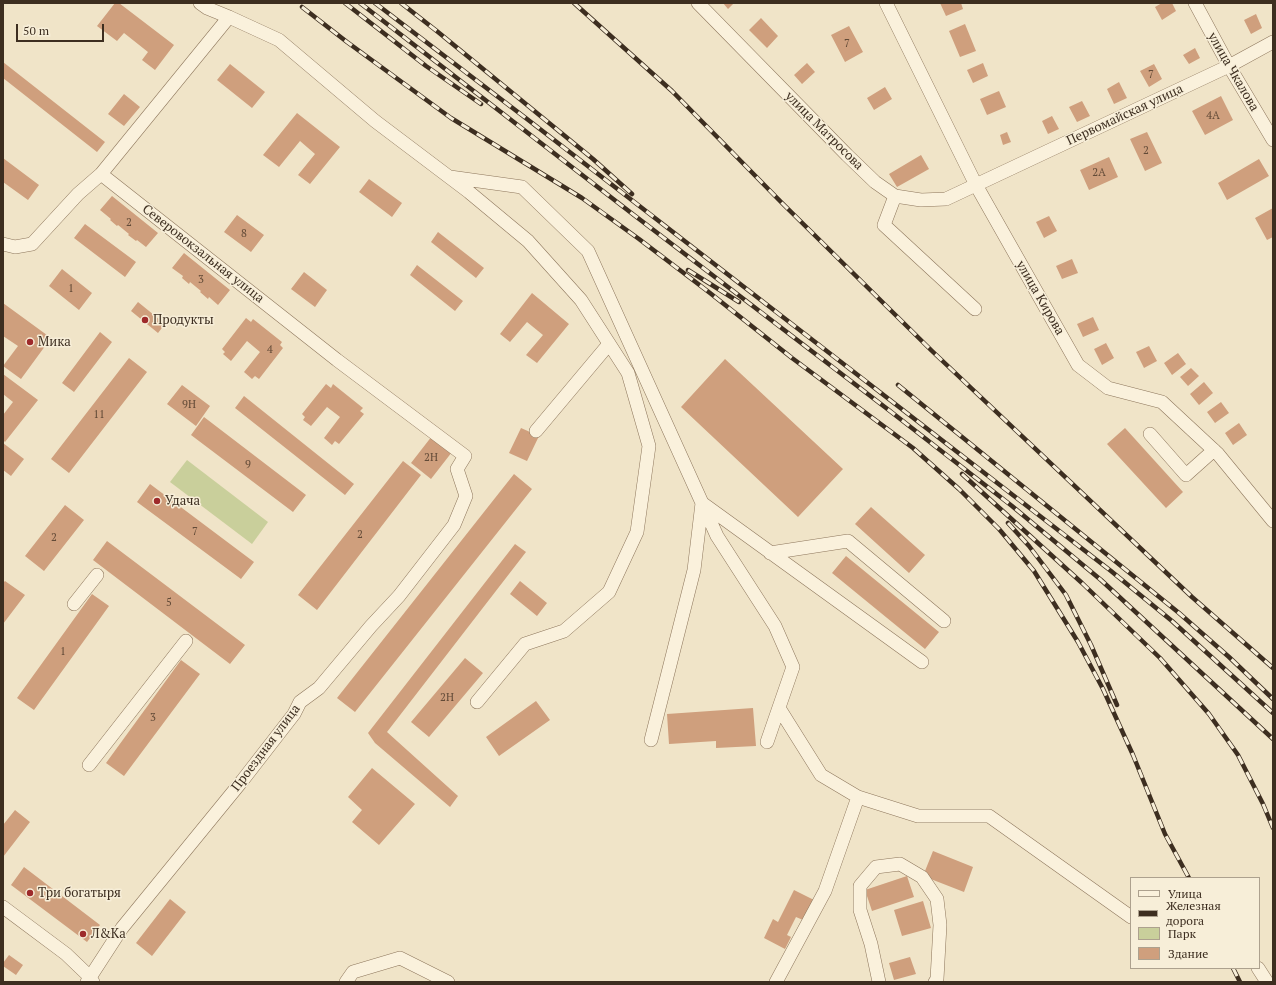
<!DOCTYPE html>
<html>
<head>
<meta charset="utf-8">
<style>
	body { margin:0 }
	#map { position:relative; width:1276px; height:985px; overflow:hidden; background:#f0e4c8; font-family:"PT Serif",serif }
	canvas { display:block }
	.frame { position:absolute; inset:0; border:4px solid #3d2e20; pointer-events:none }
	.legend { position:absolute; left:1130px; top:877px; width:130px; height:92px; box-sizing:border-box; background:#f7eed8; border:1px solid #ada18e; margin:0; padding:5px 7px; list-style:none; font-size:12px; color:#3d2e20 }
	.legend li { display:flex; align-items:center; gap:8px; height:20px }
	.legend b { width:20px; border:1px solid #ada18e }
	.scale { position:absolute; left:16px; top:24px; width:88px; height:18px; box-sizing:border-box; border:2px solid #3d2e20; border-top:0; padding-left:5px; font-size:12px; line-height:14px; white-space:nowrap; color:#3d2e20; -webkit-text-stroke:3px #f7eed8; paint-order:stroke }
</style>
</head>
<body>
<div id="map">
<canvas width="1276" height="985"></canvas>
<div class="frame"></div>
<ul class="legend">
<li><b style="height:5px;background:#faf1dc"></b>Улица</li>
<li><b style="height:5px;background:#3d2e20"></b>Железная дорога</li>
<li><b style="height:11px;background:#c9cf9b"></b>Парк</li>
<li><b style="height:11px;background:#cf9f7d"></b>Здание</li>
</ul>
<div class="scale">50 m</div>
</div>
<script>
const g = document.querySelector('canvas').getContext('2d');
g.lineJoin = 'round';
function fill(path, color) {
  g.fillStyle = color;
  g.fill(path, 'evenodd');
}
function poly(rows) {
  const path = new Path2D();
  for (const r of rows) {
    path.moveTo(r[0], r[1]);
    for (let i = 2; i < r.length; i += 2) path.lineTo(r[i], r[i + 1]);
  }
  return path;
}
function trace(path, color, width, dash) {
  g.strokeStyle = color;
  g.lineWidth = width;
  g.lineCap = dash ? 'butt' : 'round';
  g.setLineDash(dash || []);
  g.stroke(path);
}
function drawText(font, color, halo, rows, align = 'center') {
  g.font = font + ' "PT Serif",serif';
  g.lineWidth = 3;
  g.setLineDash([]);
  g.textBaseline = 'middle';
  g.strokeStyle = halo;
  g.fillStyle = color;
  for (const [text, x, y, turn = 0] of rows) {
    g.save();
    g.translate(x, y);
    g.rotate((+turn || 0) * Math.PI / 180);
    g.textAlign = isNaN(turn) ? turn : align;
    if (halo) g.strokeText(text, 0, 0);
    g.fillText(text, 0, 0);
    g.restore();
  }
}
const green = poly([
	[187,460,268,522,252,544,170,482]
]);
const building = poly([
	[115,3,119,3,174,45,155,70,142,60,148,52,124,33,117,41,97,26],
	[723,3,734,3,728,9],
	[940,3,961,3,963,9,946,16],
	[1162,3,1172,3,1176,11,1162,20,1155,7],
	[1256,14,1262,28,1251,34,1244,20],
	[761,18,778,36,767,48,749,30],
	[965,24,976,51,960,57,949,31],
	[849,26,863,52,845,62,831,35],
	[1195,48,1200,58,1189,64,1183,55],
	[3,62,105,142,97,152,3,78],
	[807,63,815,72,802,84,794,75],
	[983,63,988,76,973,83,967,70],
	[230,64,265,92,252,108,217,80],
	[1154,64,1162,79,1149,87,1140,71],
	[1119,82,1127,98,1114,104,1107,89],
	[885,87,892,99,874,110,867,98],
	[999,91,1006,107,987,115,980,99],
	[124,94,140,107,124,126,108,114],
	[1221,96,1233,120,1205,135,1192,111],
	[1082,101,1090,116,1077,122,1069,107],
	[297,113,340,147,310,184,298,175,315,154,300,141,279,167,263,155],
	[1052,116,1059,129,1048,134,1042,121],
	[1007,132,1011,142,1003,145,1000,135],
	[1147,132,1162,163,1145,171,1130,139],
	[921,155,929,169,897,187,889,174],
	[1109,157,1118,177,1089,190,1080,170],
	[3,158,39,185,28,200,3,182],
	[1259,159,1269,176,1227,200,1218,183],
	[369,179,402,203,392,217,359,192],
	[112,196,158,233,146,247,137,240,136,241,128,235,129,234,118,225,117,226,110,220,111,219,100,210],
	[1273,208,1273,237,1267,240,1255,218],
	[237,215,264,235,251,252,224,232],
	[1049,216,1057,231,1044,238,1036,222],
	[85,224,136,262,125,277,74,238],
	[438,232,484,268,476,278,431,242],
	[184,253,230,290,218,305,209,297,208,299,200,292,201,291,190,282,189,284,182,278,183,276,172,268],
	[1072,259,1078,273,1062,279,1056,266],
	[417,265,463,301,455,311,410,275],
	[62,269,92,293,79,310,49,286],
	[304,272,327,290,315,307,291,289],
	[532,293,569,324,537,363,526,355,543,335,527,322,510,342,500,334],
	[138,302,165,324,158,333,131,311],
	[3,303,51,338,21,379,3,366,18,346,3,336],
	[1093,317,1099,330,1083,337,1077,324],
	[246,318,251,322,253,319,282,342,280,345,283,348,259,379,255,376,252,379,244,372,260,352,247,341,231,361,223,354,225,352,222,349],
	[100,332,112,342,74,392,62,383],
	[1106,343,1114,358,1102,365,1094,349],
	[1149,346,1157,361,1144,368,1136,352],
	[1178,353,1186,364,1172,375,1164,363],
	[129,358,147,372,69,473,51,459],
	[725,359,843,469,798,517,681,407],
	[1191,368,1199,376,1188,386,1180,377],
	[3,374,38,400,5,442,3,440,3,415,13,402,3,394],
	[1204,382,1213,393,1199,405,1190,394],
	[326,384,331,388,333,384,363,408,360,411,364,414,339,444,335,441,332,445,324,438,340,417,327,407,311,426,303,420,305,417,302,414],
	[182,385,210,406,196,426,167,404],
	[244,396,354,484,345,495,235,408],
	[1221,402,1229,413,1215,423,1207,412],
	[204,417,306,495,293,512,191,435],
	[1239,423,1247,435,1233,445,1225,433],
	[521,428,539,436,527,461,509,453],
	[1125,428,1183,492,1166,508,1107,444],
	[432,436,452,452,431,479,411,463],
	[3,443,24,459,11,476,3,470],
	[403,461,421,475,317,610,298,595],
	[514,474,532,489,355,712,337,698],
	[150,484,254,562,241,579,137,502],
	[65,505,84,520,44,571,25,556],
	[871,507,925,555,909,573,855,524],
	[107,541,245,645,230,664,93,560],
	[515,544,526,552,387,732,458,796,450,807,375,743,368,733],
	[846,556,939,632,925,649,832,573],
	[5,581,25,595,3,624,3,583],
	[520,581,547,603,537,616,510,594],
	[92,594,109,606,34,710,17,698],
	[465,658,483,673,429,737,411,722],
	[181,660,200,674,124,776,106,763],
	[536,701,550,720,499,756,486,737],
	[753,708,756,746,716,748,716,741,669,744,667,714],
	[372,768,415,804,379,845,352,822,362,810,348,797],
	[15,810,30,822,3,857,3,825],
	[933,851,973,867,964,892,923,876],
	[24,867,100,925,87,942,11,885],
	[907,876,914,897,872,911,865,890],
	[794,890,814,900,803,920,796,917,787,935,791,937,785,949,764,938,773,919,778,922],
	[170,899,186,912,152,956,136,943],
	[923,901,931,928,902,936,894,910],
	[9,955,23,965,16,975,3,966,3,963],
	[910,957,916,974,894,980,889,963]
]);
const minor = poly([
	[698,3,847,155,875,182,895,196,921,200,946,199,1229,66,1273,42],
	[886,3,976,185,1078,365,1108,388,1162,402,1218,454,1273,521],
	[1195,3,1229,66,1273,140],
	[229,17,279,40,375,121,469,192,528,241,581,300,628,373,649,446,637,532,609,592,564,631,525,644,477,702],
	[450,177,522,187,588,251,717,536,775,626,793,667,767,742],
	[895,196,884,225,975,309],
	[3,244,15,247,32,244,78,194,101,174],
	[536,431,609,344],
	[1150,434,1186,475,1214,450],
	[770,553,848,541,944,621],
	[74,604,97,575],
	[651,740,694,570,702,503,922,662],
	[89,765,186,641],
	[858,797,918,816,989,816,1131,917],
	[3,907,66,954,90,977,93,982],
	[1258,968,1267,982],
	[87,982,122,928,242,781,294,714,300,702,319,688,371,626,399,596,454,525,466,496,457,469,465,456,337,360,101,174,229,17,207,8,200,3],
	[346,982,353,972,400,958,448,982],
	[776,982,825,891,858,797,821,775,779,708],
	[879,982,871,944,860,910,860,886,876,867,900,864,922,877,937,899,940,925,937,979,935,982]
]);
const rail = poly([
	[345,3,426,66,481,104],
	[360,3,630,212,890,411,1012,506,1101,580,1273,739],
	[375,3,527,119,1111,571,1172,621,1273,713],
	[401,3,438,32,593,159,632,194],
	[574,3,672,91,782,203,932,351,1192,597,1273,668],
	[302,7,347,42,451,118,582,198,639,239,710,293,792,358,913,448,959,489,999,529,1034,571,1078,642,1103,689,1133,755,1165,834,1189,878],
	[688,270,739,302],
	[898,385,1179,613,1229,657,1273,699],
	[962,474,1082,583,1160,658,1209,714,1238,755,1263,804,1273,828],
	[1008,523,1029,546,1066,595,1091,645,1117,705],
	[1233,968,1240,982]
]);
const markers = [
	[145,320,4,"#9e2a2b"],
	[30,342,4,"#9e2a2b"],
	[157,501,4,"#9e2a2b"],
	[30,893,4,"#9e2a2b"],
	[83,934,4,"#9e2a2b"]
];
const numberNames = [
	["7",847,44],
	["7",1151,75],
	["4А",1213,116],
	["2",1146,151],
	["2А",1099,173],
	["2",129,223],
	["8",244,234],
	["3",201,280],
	["1",71,289],
	["4",270,350],
	["9Н",189,405],
	["11",99,415],
	["2Н",431,458],
	["9",248,465],
	["7",195,532],
	["2",360,535],
	["2",54,538],
	["5",169,603],
	["1",63,652],
	["2Н",447,698],
	["3",153,718]
];
const streetNames = [
	["улица Чкалова",1233,72,60],
	["Первомайская улица",1125,115,-25],
	["улица Матросова",824,131,45],
	["Северовокзальная улица",203,254,38],
	["улица Кирова",1040,298,60],
	["Проездная улица",266,748,-53]
];
const poiNames = [
	["Продукты",153,320],
	["Мика",38,342],
	["Удача",165,501],
	["Три богатыря",38,893],
	["Л&Ка",91,934]
];
fill(green, '#c9cf9b');
fill(building, '#cf9f7d');
trace(minor, '#8d765c', 14);
trace(minor, '#faf1dc', 13);
trace(rail, '#3d2e20', 4.5);
trace(rail, '#f7eed8', 3, [9]);
for (const [x, y, r, color] of markers) {
  const dot = new Path2D();
  dot.arc(x, y, r, 0, 2 * Math.PI);
  g.fillStyle = color;
  g.fill(dot);
  trace(dot, '#f7eed8', 1.5);
}
drawText('11px', '#624a37', null, numberNames);
drawText('13px', '#3d2e20', '#f7eed8', streetNames);
drawText('13px', '#3d2e20', '#f7eed8', poiNames, 'left');
</script>
</body>
</html>
